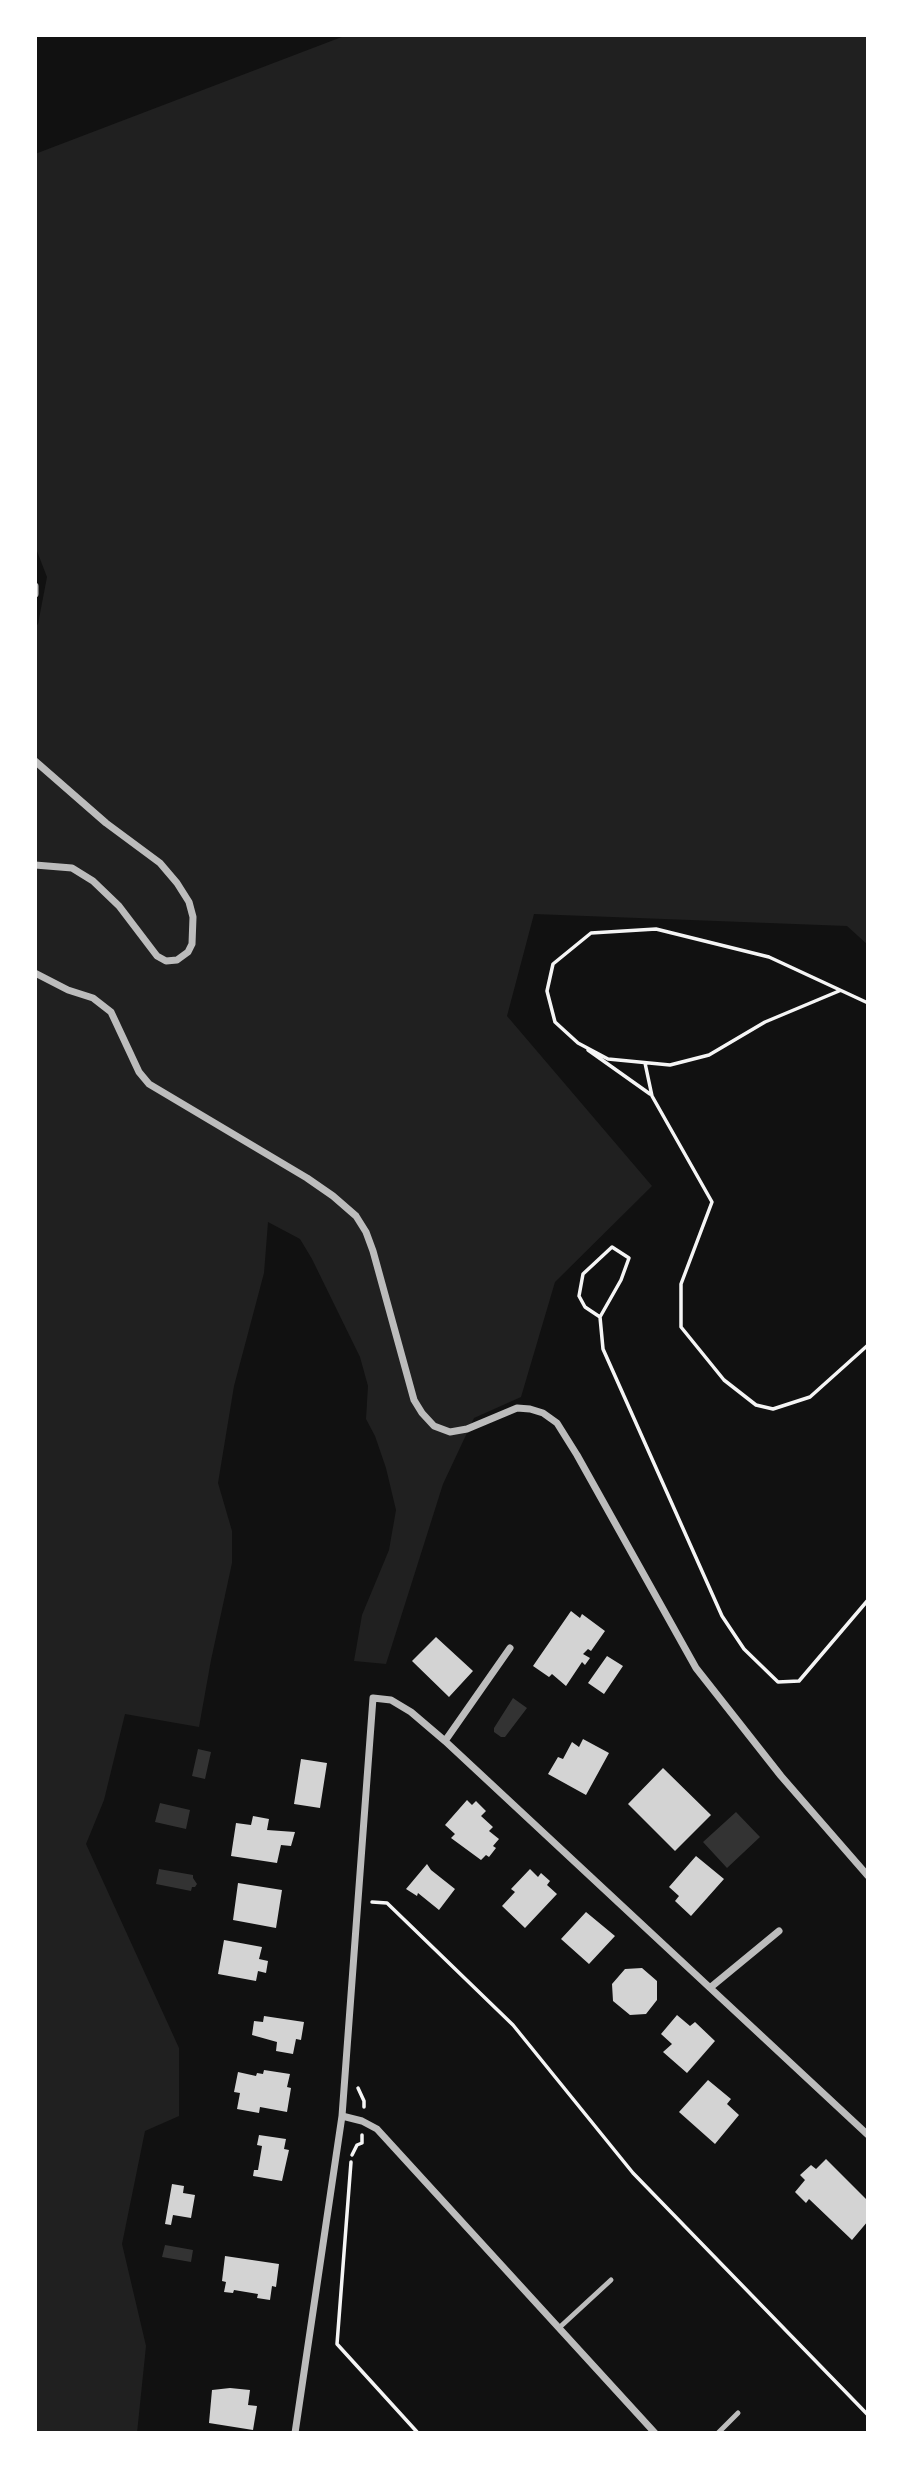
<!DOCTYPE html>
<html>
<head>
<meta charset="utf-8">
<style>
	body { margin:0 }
	#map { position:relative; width:903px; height:2468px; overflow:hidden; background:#111; font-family:"PT Sans Narrow",sans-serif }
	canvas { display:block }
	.frame { position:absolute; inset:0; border:37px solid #fff; pointer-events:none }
</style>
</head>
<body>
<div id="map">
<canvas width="903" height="2468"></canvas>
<div class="frame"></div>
</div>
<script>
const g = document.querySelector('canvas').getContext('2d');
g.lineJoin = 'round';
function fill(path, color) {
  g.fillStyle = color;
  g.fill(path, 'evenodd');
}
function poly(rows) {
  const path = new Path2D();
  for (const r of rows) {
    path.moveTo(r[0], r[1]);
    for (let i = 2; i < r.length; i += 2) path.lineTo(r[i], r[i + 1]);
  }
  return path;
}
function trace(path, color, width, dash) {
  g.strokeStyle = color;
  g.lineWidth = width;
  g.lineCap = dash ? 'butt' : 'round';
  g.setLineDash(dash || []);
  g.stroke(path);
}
const green = poly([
	[347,35,868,35,868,945,847,926,534,914,507,1016,652,1186,555,1282,521,1397,474,1418,443,1484,386,1664,354,1661,362,1615,389,1550,396,1510,386,1468,375,1436,366,1419,368,1386,360,1357,312,1259,300,1239,268,1222,264,1273,234,1386,218,1483,232,1531,232,1563,211,1660,199,1727,125,1714,104,1800,86,1844,179,2048,179,2116,145,2131,122,2244,146,2346,137,2433,35,2433,35,627,38,624,47,577,35,546,35,154]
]);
const water = poly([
	[513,1698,527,1708,505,1737,501,1737,494,1732,494,1728],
	[198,1749,211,1752,205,1779,192,1776],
	[160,1803,190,1810,186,1829,155,1822],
	[736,1812,760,1837,727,1868,703,1842],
	[159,1869,193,1875,193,1878,197,1884,195,1887,192,1887,191,1891,156,1884],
	[165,2245,193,2250,191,2262,162,2257]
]);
const building = poly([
	[571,1611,580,1618,582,1614,605,1631,591,1651,588,1649,583,1654,590,1658,585,1665,582,1662,566,1686,552,1674,549,1677,533,1666],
	[436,1637,473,1671,449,1697,412,1661],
	[607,1656,623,1666,604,1694,588,1683],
	[583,1739,609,1753,586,1795,548,1774,558,1757,563,1759,572,1742,579,1747],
	[301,1759,327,1763,320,1808,294,1804],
	[663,1768,711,1815,675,1851,628,1804],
	[467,1800,472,1805,476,1801,486,1811,481,1816,493,1827,489,1831,499,1839,493,1846,496,1848,489,1857,486,1855,481,1860,451,1838,455,1834,445,1825],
	[253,1816,269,1819,267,1830,295,1832,291,1846,281,1845,277,1863,231,1856,236,1823,251,1825],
	[696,1856,724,1879,691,1916,675,1901,679,1896,669,1887],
	[427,1864,431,1870,455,1889,439,1910,418,1893,417,1896,406,1889],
	[530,1869,538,1877,541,1873,550,1881,547,1885,557,1894,525,1928,502,1906,515,1892,511,1889],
	[238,1883,282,1890,276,1928,233,1920],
	[586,1912,615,1936,589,1964,561,1939],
	[224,1940,262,1947,259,1959,268,1961,266,1973,258,1971,256,1981,218,1974],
	[642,1968,657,1981,657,2000,646,2014,630,2015,613,2001,612,1984,625,1969],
	[677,2015,690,2026,695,2022,715,2041,687,2073,663,2052,672,2044,661,2034],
	[264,2016,304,2022,301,2040,296,2039,293,2054,276,2051,277,2042,252,2035,254,2021,263,2022],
	[264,2070,290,2074,287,2087,291,2088,287,2112,260,2107,259,2113,237,2109,240,2093,234,2092,238,2072,256,2076,257,2073,263,2074],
	[708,2080,731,2099,727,2104,739,2115,715,2144,679,2112],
	[259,2135,286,2139,284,2149,289,2150,282,2181,253,2176,254,2170,258,2170,262,2146,257,2145],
	[826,2159,868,2201,868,2221,852,2240,809,2199,806,2203,795,2192,805,2180,800,2175,811,2165,816,2169],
	[172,2184,184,2186,183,2193,195,2195,191,2218,173,2215,171,2225,165,2224],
	[225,2256,279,2264,276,2287,272,2286,270,2300,257,2298,258,2294,234,2290,233,2293,224,2292,226,2282,222,2281],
	[230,2388,250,2390,248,2405,257,2406,253,2430,209,2423,212,2390]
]);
const path = poly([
	[839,991,765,1022,709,1055,670,1065,608,1059,578,1043,555,1022,547,991,553,964,591,933,656,929,769,957,868,1003],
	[588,1050,650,1094],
	[645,1063,652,1096,712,1202,681,1284,681,1327,724,1380,756,1405,773,1409,810,1397,868,1345],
	[600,1317,585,1307,579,1296,583,1274,612,1247,629,1258,621,1280,600,1317,603,1349,722,1616,744,1649,778,1682,799,1681,868,1600],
	[372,1902,387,1903,513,2025,633,2173,868,2415],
	[358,2088,364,2101,364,2107],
	[352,2155,357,2145,362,2143,362,2135],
	[351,2162,337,2344,418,2433]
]);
const service = poly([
	[560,2327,611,2280],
	[718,2433,738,2413]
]);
const minor = poly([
	[35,586,35,594],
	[35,761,106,823,160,863,177,883,189,902,193,917,192,944,188,952,177,960,166,961,157,956,119,906,93,881,72,868,35,865],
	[35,973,68,990,93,998,111,1012,139,1072,149,1084,307,1178,333,1196,356,1216,366,1232,373,1251,414,1400,422,1413,434,1426,450,1432,467,1429,517,1408,530,1409,543,1413,557,1423,577,1455,696,1668,781,1776,868,1876],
	[445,1741,510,1648],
	[711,1987,779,1931],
	[342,2116,362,2121,377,2129,655,2433],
	[295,2433,342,2116,373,1698,391,1700,411,1712,445,1741,868,2135]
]);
fill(green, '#202020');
fill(water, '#333');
fill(building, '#d3d3d3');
trace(path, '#f5f5f5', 3.5);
trace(service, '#bcbcbc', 5);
trace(minor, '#bcbcbc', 7);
</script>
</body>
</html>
